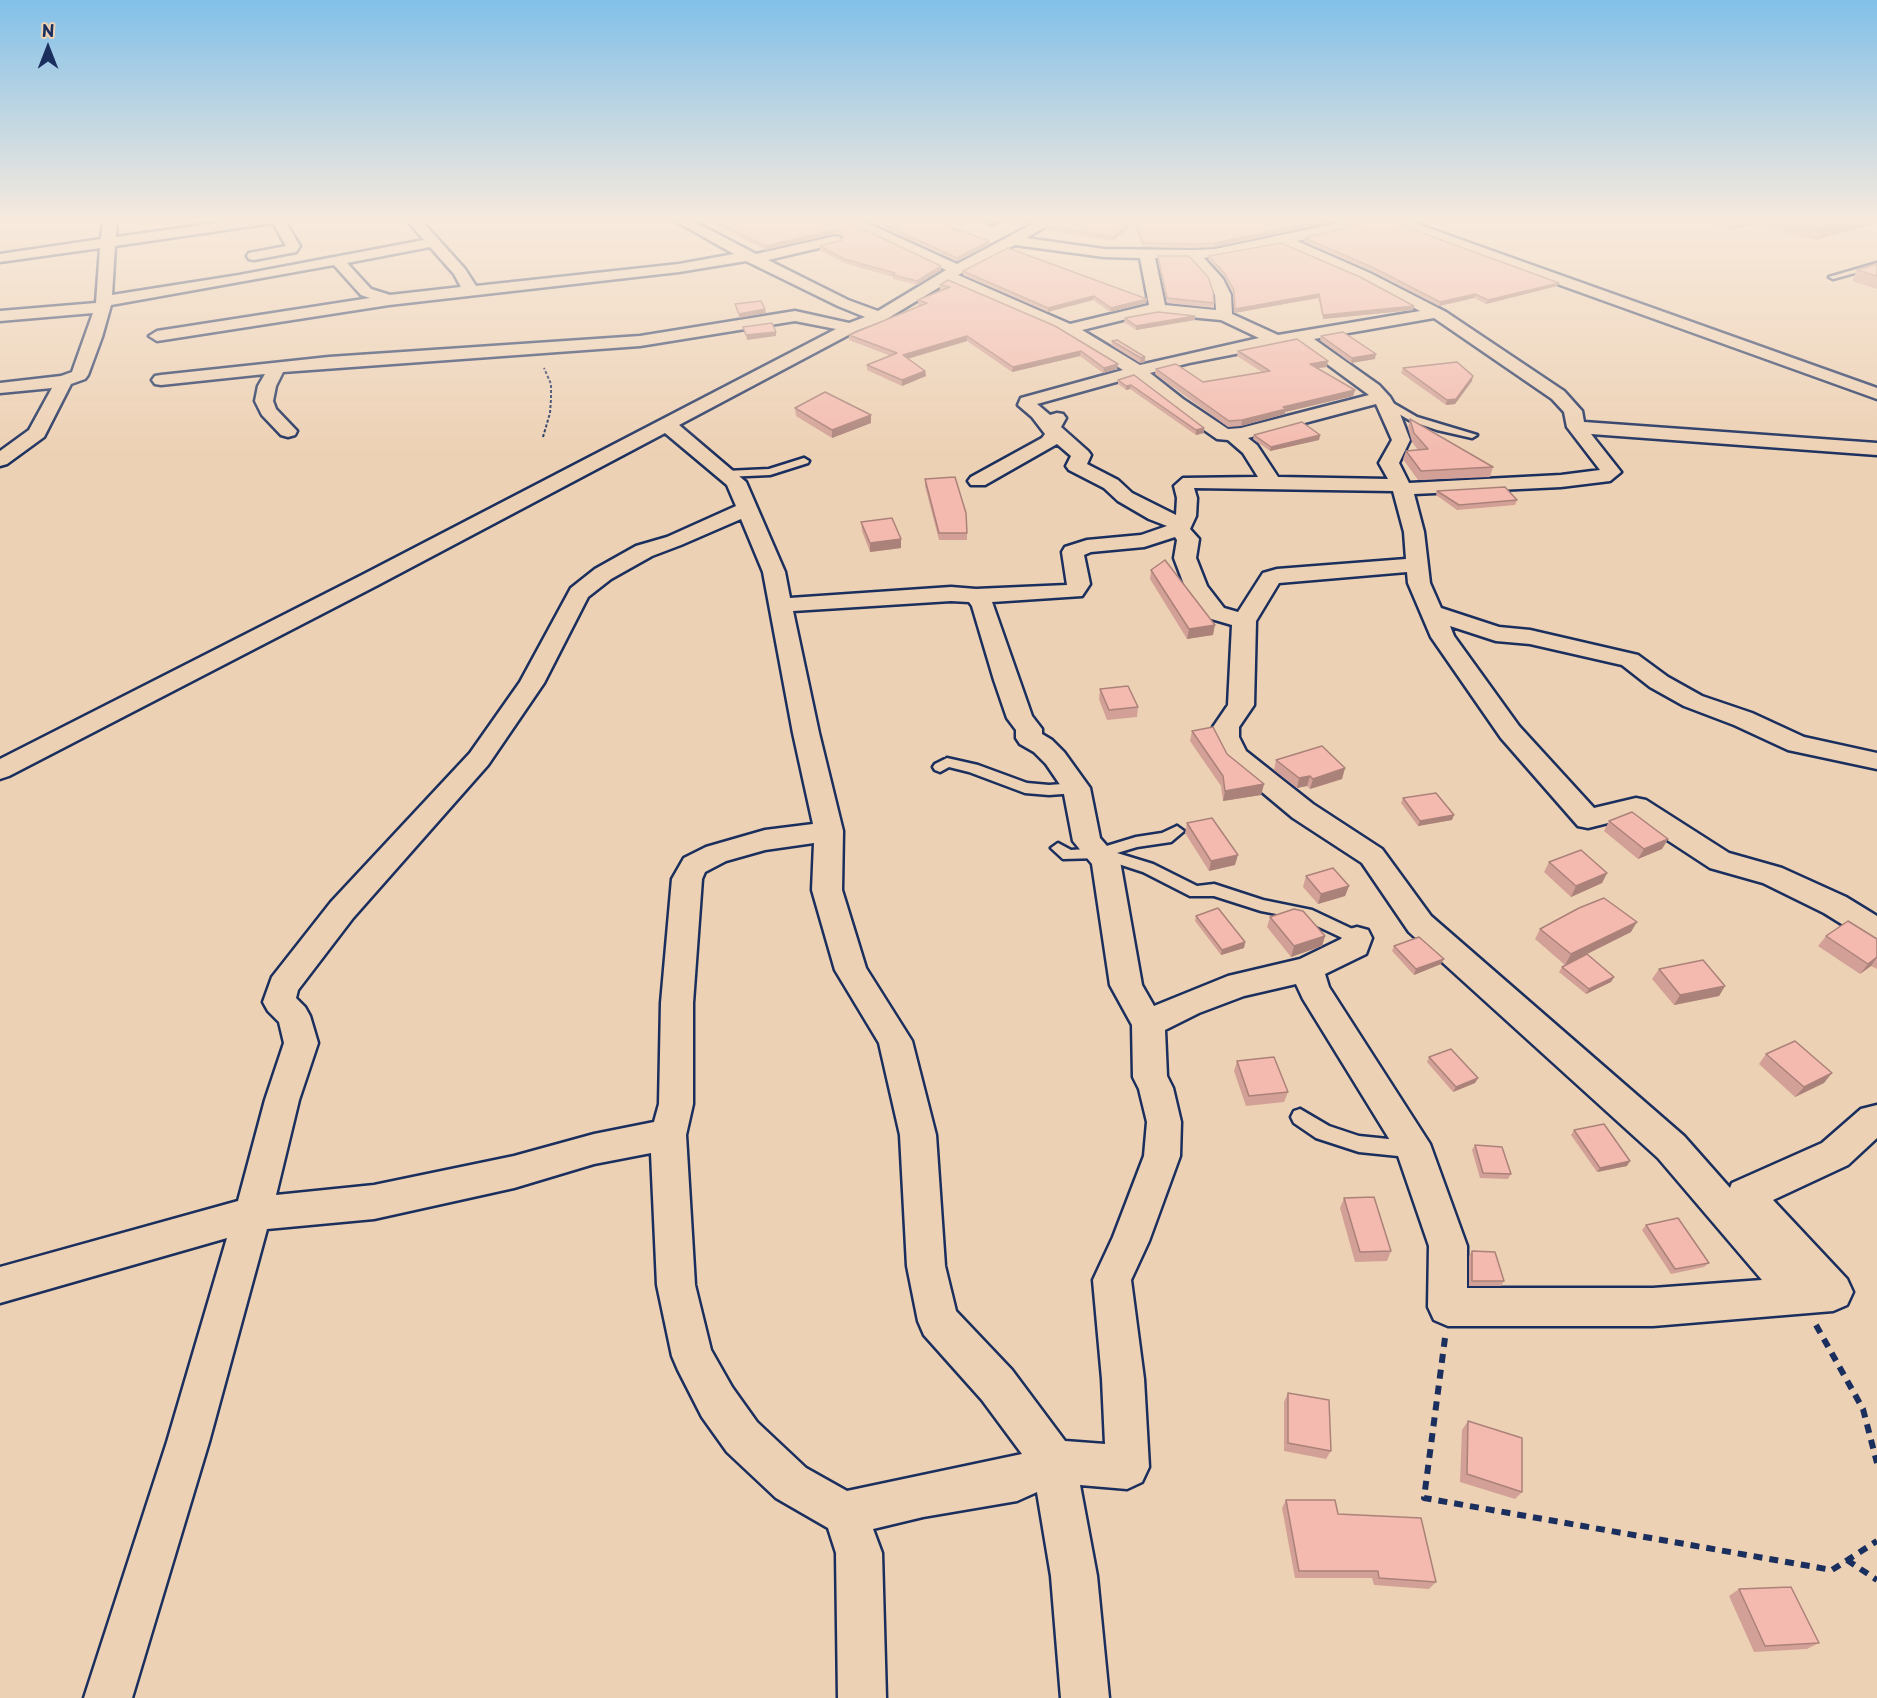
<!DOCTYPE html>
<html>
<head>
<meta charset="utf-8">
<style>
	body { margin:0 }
	#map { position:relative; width:1877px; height:1698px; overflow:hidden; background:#edd1b4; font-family:"Playpen Sans",sans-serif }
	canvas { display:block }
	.north { position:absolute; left:18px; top:18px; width:60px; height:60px; -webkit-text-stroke:4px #edd1b4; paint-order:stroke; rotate:0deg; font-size:16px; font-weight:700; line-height:24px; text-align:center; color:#1b2f5e }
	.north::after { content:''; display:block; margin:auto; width:21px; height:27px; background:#1b2f5e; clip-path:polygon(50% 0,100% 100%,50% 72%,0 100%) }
</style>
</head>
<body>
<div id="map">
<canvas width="1877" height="1698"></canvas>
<div class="north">N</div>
</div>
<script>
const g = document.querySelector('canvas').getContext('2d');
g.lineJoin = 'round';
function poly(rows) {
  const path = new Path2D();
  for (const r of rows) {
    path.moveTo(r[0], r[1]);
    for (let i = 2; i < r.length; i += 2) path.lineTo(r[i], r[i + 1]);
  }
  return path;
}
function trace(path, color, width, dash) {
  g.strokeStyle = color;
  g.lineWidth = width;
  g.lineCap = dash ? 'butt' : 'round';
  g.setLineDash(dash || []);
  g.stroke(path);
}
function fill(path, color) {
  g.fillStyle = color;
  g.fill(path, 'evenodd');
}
const pathFar1 = poly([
	[543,437,550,413,551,399,551,384,544,368]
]);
const path = poly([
	[1816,1325,1863,1409,1877,1463],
	[1445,1338,1424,1498,1832,1570,1877,1541],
	[1847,1560,1877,1580]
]);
const lane = poly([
	[1877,263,1877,267,1833,279,1829,277,1877,263],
	[1380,399,1386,399,1417,417,1477,435,1472,438,1437,430,1411,421,1380,403,1380,399],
	[804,458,809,461,808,463,770,475,726,477,721,474,726,471,769,469,804,458],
	[947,758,978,765,1027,783,1049,785,1076,783,1083,788,1076,793,1049,795,1025,793,969,772,949,767,940,772,935,770,933,767,935,764,947,758],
	[1177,826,1184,831,1171,842,1137,847,1117,853,1153,864,1197,886,1214,884,1263,900,1312,910,1363,934,1365,938,1363,942,1351,942,1302,919,1261,911,1214,896,1190,896,1143,872,1100,858,1063,859,1051,848,1058,843,1071,850,1100,848,1136,837,1162,833,1177,826],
	[1300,1109,1329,1126,1359,1136,1398,1140,1412,1136,1419,1138,1421,1144,1419,1150,1398,1156,1359,1152,1316,1138,1294,1123,1291,1117,1294,1111,1300,1109]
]);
const street = poly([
	[103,219,117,219,116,237,244,219,284,219,300,246,296,252,254,260,249,259,247,256,249,253,286,246,273,223,115,246,112,295,239,275,424,240,406,219,420,219,465,269,476,286,679,264,734,254,672,219,689,219,756,254,835,236,840,237,842,240,840,243,768,260,848,300,878,311,946,270,840,219,858,219,957,264,1042,219,1059,219,1026,238,1104,249,1193,250,1215,249,1357,219,1382,219,1380,222,1297,241,1370,273,1446,312,1564,391,1582,411,1584,422,1877,443,1877,455,1591,434,1621,472,1610,481,1561,487,1414,494,1424,532,1430,583,1441,608,1499,627,1530,630,1638,655,1668,677,1702,696,1752,713,1804,737,1877,753,1877,769,1788,750,1734,725,1684,706,1650,687,1622,665,1530,644,1496,641,1450,626,1454,636,1519,726,1594,808,1636,798,1646,800,1729,853,1782,868,1846,897,1877,916,1877,942,1866,939,1824,913,1763,883,1710,868,1632,817,1588,828,1578,826,1501,738,1431,637,1408,583,1407,572,1279,583,1256,621,1254,705,1239,727,1239,737,1246,751,1313,804,1382,849,1431,916,1684,1136,1730,1188,1732,1183,1822,1143,1861,1109,1877,1105,1877,1138,1848,1165,1773,1200,1847,1279,1853,1292,1847,1305,1833,1311,1653,1326,1448,1326,1434,1320,1428,1307,1429,1246,1396,1150,1303,999,1296,984,1244,996,1199,1013,1165,1030,1167,1076,1173,1088,1181,1122,1180,1156,1149,1241,1131,1280,1144,1379,1149,1467,1142,1482,1127,1489,1080,1485,1097,1576,1109,1698,1061,1698,1051,1576,1037,1492,1017,1501,923,1517,873,1529,882,1553,886,1698,838,1698,836,1553,828,1528,776,1498,727,1452,702,1417,678,1370,672,1356,657,1285,651,1153,594,1164,514,1188,374,1219,267,1229,209,1442,132,1698,84,1698,167,1442,227,1238,0,1303,0,1267,238,1201,265,1100,284,1043,279,1022,268,1011,263,1002,272,977,331,902,470,753,520,682,571,588,595,569,636,546,667,537,736,506,727,485,665,433,378,585,9,776,0,779,0,759,362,575,836,329,795,321,640,346,283,372,276,386,273,401,276,409,297,431,295,435,288,437,281,435,262,415,255,401,258,386,265,374,161,385,155,384,152,380,155,376,161,375,329,357,640,336,795,311,849,323,865,317,838,306,746,261,679,272,389,305,157,341,149,336,157,331,370,298,361,295,334,265,111,305,102,337,88,375,85,379,71,384,44,437,7,464,0,466,0,451,29,430,52,388,0,393,0,383,61,376,72,372,93,313,0,321,0,311,96,303,100,248,0,262,0,254,101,239,103,219],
	[1281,244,1360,279,1420,311,1278,335,1232,314,1231,295,1223,279,1204,258,1281,244],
	[1015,245,1104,257,1140,258,1149,305,1070,324,958,275,1015,245],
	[430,247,454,274,461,287,390,295,371,289,347,263,430,247],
	[1155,258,1189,258,1209,280,1215,295,1216,310,1165,305,1155,258],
	[948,282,1062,332,1123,370,1021,398,1018,405,1032,417,1045,434,1042,438,971,477,968,481,971,485,985,485,1057,444,1071,456,1066,466,1069,470,1104,488,1118,501,1149,519,1167,526,1141,535,1087,540,1065,547,1062,552,1067,585,976,589,951,587,790,598,785,572,746,482,679,425,856,331,885,320,948,282],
	[1158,314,1221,320,1259,338,1140,365,1082,330,1143,315,1158,314],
	[1434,318,1552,399,1564,412,1567,427,1600,470,1561,475,1409,483,1399,463,1410,440,1400,414,1390,397,1379,385,1314,339,1434,318],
	[1297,342,1369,395,1241,428,1228,429,1183,399,1150,373,1189,363,1297,342],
	[1134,377,1171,407,1217,439,1228,440,1243,453,1258,477,1183,478,1174,486,1177,498,1176,515,1132,493,1118,480,1087,464,1091,455,1088,451,1061,427,1066,418,1063,414,1057,413,1050,415,1037,404,1134,377],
	[1376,404,1392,440,1379,463,1388,479,1278,477,1257,445,1248,438,1376,404],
	[1194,488,1393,491,1404,532,1406,559,1277,569,1263,573,1238,612,1224,608,1207,586,1196,558,1199,539,1190,529,1196,516,1197,498,1194,488],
	[741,519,763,572,793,733,813,824,765,830,706,847,684,858,672,879,661,1003,659,1104,654,1122,594,1134,514,1156,374,1185,276,1195,299,1100,318,1043,310,1016,305,1007,296,998,298,990,353,918,488,765,544,683,588,597,611,579,652,556,681,545,741,519],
	[1175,537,1177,540,1174,558,1185,587,1208,618,1232,625,1228,705,1213,727,1213,737,1226,762,1293,818,1362,863,1409,932,1658,1158,1762,1280,1653,1288,1467,1288,1467,1246,1430,1144,1329,987,1325,974,1366,954,1372,938,1368,930,1357,927,1346,930,1341,939,1300,959,1228,976,1154,1006,1142,985,1120,861,1100,838,1090,788,1064,752,1052,740,1042,734,1042,729,1032,716,992,602,1082,596,1090,584,1084,555,1091,552,1144,547,1175,537],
	[951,601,969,602,972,606,994,680,1007,718,1016,730,1016,738,1020,744,1034,752,1046,764,1063,789,1073,841,1092,864,1110,985,1132,1025,1133,1077,1139,1089,1147,1122,1144,1156,1113,1237,1093,1280,1102,1379,1105,1444,1065,1441,1012,1370,956,1311,945,1266,936,1135,912,1041,866,968,842,890,843,831,819,733,793,611,951,601],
	[814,843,812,890,835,970,879,1043,900,1135,907,1266,918,1321,924,1335,982,1400,1022,1454,847,1491,806,1468,757,1422,732,1387,711,1350,695,1285,686,1135,693,1104,693,1003,702,879,705,872,726,861,765,850,814,843],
	[986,219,1000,219,1000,220,993,224,988,223,986,219],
	[1383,219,1403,219,1877,388,1877,399,1385,222,1383,219]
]);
const wall = poly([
	[705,219,842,219,941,270,917,285,893,279,893,277,844,263,820,250,820,246,842,240,843,237,840,235,834,234,765,250],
	[864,219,948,219,946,225,989,241,989,245,957,261],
	[1000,219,1037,219,1023,226,1000,223],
	[1057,219,1346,219,1215,247,1193,248,1142,247,1134,223,1113,241,1045,230,1045,226],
	[1696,219,1877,219,1877,223,1815,240,1751,224,1731,230],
	[1305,238,1559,283,1557,286,1486,304,1474,298,1439,306,1371,271,1304,242],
	[1158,256,1214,303,1214,308,1167,303,1158,260],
	[1209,256,1413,310,1323,319,1318,298,1234,313,1233,294,1225,277,1208,259],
	[1877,264,1877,289,1852,281,1857,270],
	[963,271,1147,299,1146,303,1110,312,1093,300,1048,312,963,275],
	[948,280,1118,364,1117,369,1103,373,1080,356,1012,372,967,341,908,359,925,371,926,376,902,386,867,370,867,365,891,356,849,340,849,335,920,306,918,305,918,300,942,290,940,290,940,285],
	[1195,316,1195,320,1136,330,1124,322,1125,318],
	[1321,336,1375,359,1351,363,1320,340],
	[1112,341,1145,357,1145,362,1140,363,1111,345],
	[1238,351,1327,367,1317,368,1355,390,1353,396,1285,412,1285,414,1241,426,1228,427,1155,374,1156,369,1203,382,1262,372,1237,356],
	[1403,368,1472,381,1455,404,1446,405,1401,373],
	[1134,375,1204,433,1196,435,1130,389,1126,390,1118,384,1118,380],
	[795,408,871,423,832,438,796,416],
	[1410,419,1493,467,1490,477,1418,480,1403,459,1406,451,1418,450,1412,442,1408,428],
	[1254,435,1320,435,1319,440,1270,451,1253,439],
	[925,479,967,533,967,540,939,540,925,486],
	[1437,491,1517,500,1515,505,1457,510,1436,495],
	[861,522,901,539,901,548,870,552,862,531],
	[1151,570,1213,635,1187,639,1150,579],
	[1100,689,1138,707,1137,717,1107,720,1099,699],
	[1192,731,1227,754,1264,784,1261,795,1223,801,1221,786,1190,741],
	[1276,760,1345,768,1342,779,1310,789,1307,786,1297,788,1274,770],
	[1403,798,1452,820,1418,826,1401,803],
	[1609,821,1668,839,1662,849,1638,859,1604,831],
	[1187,823,1235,865,1209,871,1185,833],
	[1549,862,1607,873,1602,883,1571,897,1544,872],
	[1306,876,1349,886,1345,896,1318,904,1303,887],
	[1196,916,1245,942,1244,948,1221,955,1195,921],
	[1270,917,1325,936,1322,946,1291,957,1267,927],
	[1540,929,1631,932,1565,965,1535,939],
	[1826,936,1877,939,1877,969,1871,966,1860,974,1818,946],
	[1394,946,1441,964,1414,975,1392,951],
	[1562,967,1614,977,1611,982,1586,994,1559,972],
	[1659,969,1725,986,1719,996,1674,1005,1652,979],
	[1766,1054,1824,1083,1795,1097,1759,1064],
	[1429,1057,1478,1078,1475,1083,1453,1092,1427,1062],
	[1237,1061,1288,1092,1284,1102,1246,1106,1234,1071],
	[1574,1130,1627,1166,1597,1172,1571,1135],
	[1475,1145,1511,1174,1508,1179,1480,1178,1472,1150],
	[1344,1198,1391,1251,1387,1261,1355,1262,1340,1208],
	[1646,1225,1709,1263,1704,1267,1671,1274,1642,1230],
	[1472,1251,1504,1281,1501,1286,1469,1286,1469,1256],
	[1288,1393,1331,1451,1326,1459,1284,1451,1284,1402],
	[1468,1421,1522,1492,1515,1499,1460,1482,1462,1430],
	[1286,1500,1338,1514,1436,1582,1429,1589,1374,1585,1372,1578,1295,1578,1282,1508],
	[1739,1589,1819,1643,1807,1649,1754,1652,1729,1596]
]);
const shadedWall = poly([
	[1030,219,1037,219,1023,226,1023,223],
	[1134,219,1134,223,1113,241,1114,237],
	[1329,219,1346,219,1215,247,1215,243],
	[1736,219,1753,219,1751,224,1731,230],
	[1854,219,1877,219,1877,223,1815,240,1821,228],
	[834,230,834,234,765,250,765,246],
	[989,241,989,245,957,261,957,258],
	[941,266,941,270,917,285,917,281],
	[1559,283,1557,286,1486,304,1488,300],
	[1319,294,1318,298,1234,313,1235,309],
	[1475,294,1474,298,1439,306,1440,302],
	[1094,296,1093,300,1048,312,1048,308],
	[1147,299,1146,303,1110,312,1111,308],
	[1414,306,1413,310,1323,319,1323,315],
	[765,309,766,313,739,318,739,314],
	[1195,316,1195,320,1136,330,1136,326],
	[776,332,776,336,747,340,746,335],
	[967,336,967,341,903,360,903,355],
	[1081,351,1080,356,1012,372,1013,367],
	[1376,354,1375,359,1351,363,1352,358],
	[1145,357,1145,362,1140,363,1141,358],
	[1328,361,1327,367,1309,369,1310,364],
	[1118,364,1117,369,1103,373,1104,368],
	[925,371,926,376,902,386,902,380],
	[1473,376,1472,381,1455,404,1446,405,1447,400],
	[1131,385,1130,389,1126,390,1126,386],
	[1355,390,1353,396,1285,412,1285,414,1241,426,1242,420,1283,407],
	[871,415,871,423,832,438,832,430],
	[1204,428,1204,433,1196,435,1196,430],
	[1320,435,1319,440,1270,451,1271,447],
	[901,539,901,548,870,552,870,543],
	[1215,625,1213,635,1187,639,1189,629],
	[1345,768,1342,779,1310,789,1313,779],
	[1310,776,1307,786,1297,788,1299,778],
	[1264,784,1261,795,1223,801,1225,791],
	[1454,815,1452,820,1418,826,1420,821],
	[1668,839,1662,849,1638,859,1644,849],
	[1238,855,1235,865,1209,871,1211,861],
	[1607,873,1602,883,1571,897,1576,886],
	[1349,886,1345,896,1318,904,1321,894],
	[1637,922,1631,932,1565,965,1571,954],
	[1325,936,1322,946,1291,957,1294,946],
	[1245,942,1244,948,1221,955,1222,950],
	[1877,957,1871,966,1860,974,1868,964],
	[1444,959,1441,964,1414,975,1416,969],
	[1614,977,1611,982,1586,994,1589,989],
	[1725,986,1719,996,1674,1005,1680,995],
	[1832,1073,1824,1083,1795,1097,1804,1087],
	[1478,1078,1475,1083,1453,1092,1456,1087],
	[1630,1161,1627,1166,1597,1172,1600,1168]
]);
const building = poly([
	[711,219,842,219,941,266,917,281,893,275,895,273,844,259,820,246,842,240,844,235,840,231,834,230,765,246,711,219],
	[872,219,947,219,945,225,989,241,957,258,872,219],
	[1000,219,1030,219,1023,223,1000,219],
	[1057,219,1134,219,1114,237,1045,226,1057,219],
	[1134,219,1329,219,1215,243,1193,244,1143,243,1134,219],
	[1382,219,1384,219,1559,283,1488,300,1475,294,1440,302,1372,267,1305,238,1382,219],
	[1784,219,1854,219,1821,228,1784,219],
	[1281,243,1360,277,1414,306,1323,315,1319,294,1235,309,1234,290,1225,274,1209,256,1281,243],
	[1008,248,1147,299,1111,308,1094,296,1048,308,963,271,1008,248],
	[1158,256,1189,256,1208,277,1213,291,1214,303,1167,298,1158,256],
	[1877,264,1877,276,1857,270,1877,264],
	[948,280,1055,326,1118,364,1104,368,1081,351,1013,367,967,336,903,355,925,371,902,380,867,365,897,353,849,335,927,303,918,300,950,287,940,285,948,280],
	[761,301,765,309,739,314,735,304,761,301],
	[1158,312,1195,316,1136,326,1125,318,1158,312],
	[772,323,776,332,746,335,743,327,772,323],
	[1343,332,1376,354,1352,358,1321,336,1343,332],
	[1297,339,1328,361,1310,364,1355,390,1283,407,1286,409,1242,420,1229,421,1156,369,1176,364,1203,382,1270,371,1238,351,1297,339],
	[1117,340,1145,357,1141,358,1112,341,1117,340],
	[1457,362,1473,376,1456,399,1447,400,1403,368,1457,362],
	[1134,375,1204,428,1196,430,1131,385,1126,386,1118,380,1134,375],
	[825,392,871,415,832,430,795,408,825,392],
	[1410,419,1493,467,1421,471,1406,451,1428,449,1414,433,1410,419],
	[1302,422,1320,435,1271,447,1254,435,1302,422],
	[955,477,966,513,967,533,939,533,925,479,955,477],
	[1505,487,1517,500,1459,505,1437,491,1505,487],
	[892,518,901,539,870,543,861,522,892,518],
	[1165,560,1215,625,1189,629,1151,570,1165,560],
	[1128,686,1138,707,1109,710,1100,689,1128,686],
	[1213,727,1227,754,1264,784,1225,791,1223,776,1192,731,1213,727],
	[1322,746,1345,768,1313,779,1310,776,1299,778,1276,760,1322,746],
	[1436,793,1454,815,1420,821,1403,798,1436,793],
	[1632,812,1668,839,1644,849,1609,821,1632,812],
	[1212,818,1238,855,1211,861,1187,823,1212,818],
	[1581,850,1607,873,1576,886,1549,862,1581,850],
	[1333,868,1349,886,1321,894,1306,876,1333,868],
	[1604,898,1637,922,1571,954,1540,929,1579,908,1604,898],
	[1218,908,1245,942,1222,950,1196,916,1218,908],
	[1294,909,1303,911,1325,936,1294,946,1270,917,1294,909],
	[1848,921,1877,939,1877,957,1868,964,1826,936,1848,921],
	[1419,937,1444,959,1416,969,1394,946,1419,937],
	[1587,954,1614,977,1589,989,1562,967,1587,954],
	[1703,960,1725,986,1680,995,1659,969,1703,960],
	[1795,1041,1832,1073,1804,1087,1766,1054,1795,1041],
	[1451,1049,1478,1078,1456,1087,1429,1057,1451,1049],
	[1274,1057,1288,1092,1249,1096,1237,1061,1274,1057],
	[1604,1124,1630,1161,1600,1168,1574,1130,1604,1124],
	[1475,1145,1502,1147,1511,1174,1483,1173,1475,1145],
	[1374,1197,1391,1251,1360,1252,1344,1198,1374,1197],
	[1678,1218,1709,1263,1675,1269,1646,1225,1678,1218],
	[1472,1251,1495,1252,1504,1281,1472,1281,1472,1251],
	[1288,1393,1329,1400,1331,1451,1288,1443,1288,1393],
	[1468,1421,1522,1438,1522,1492,1467,1474,1468,1421],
	[1286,1500,1335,1500,1338,1514,1421,1518,1436,1582,1379,1578,1378,1571,1299,1571,1286,1500],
	[1791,1587,1819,1643,1765,1646,1739,1589,1791,1587]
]);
trace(lane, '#1b2f5e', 5);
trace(street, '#1b2f5e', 5);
trace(pathFar1, '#1b2f5e', 2, [3, 2]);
trace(path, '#1b2f5e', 6, [9, 7]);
fill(lane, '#edd1b4');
fill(street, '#edd1b4');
fill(wall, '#d2a096');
fill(shadedWall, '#ab827a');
fill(building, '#f4baaf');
trace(building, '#ab827a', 1.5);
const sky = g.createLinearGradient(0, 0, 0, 457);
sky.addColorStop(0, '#82c0e9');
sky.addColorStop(0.48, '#f7eadd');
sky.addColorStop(1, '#f7eadd00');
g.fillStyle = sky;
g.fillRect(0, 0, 1877, 457);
</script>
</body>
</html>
